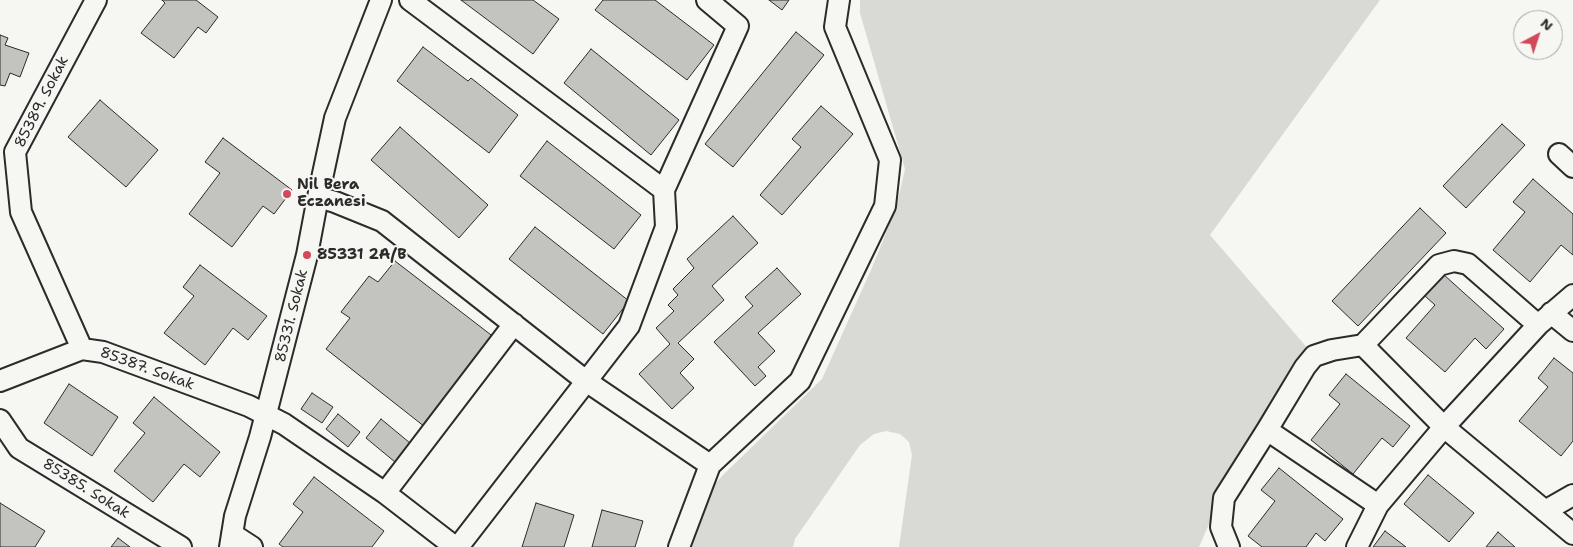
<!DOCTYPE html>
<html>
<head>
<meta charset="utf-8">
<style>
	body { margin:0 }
	#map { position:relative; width:1573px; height:547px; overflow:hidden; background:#f6f6f2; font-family:"Shantell Sans",sans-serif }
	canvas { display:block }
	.north { position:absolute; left:1513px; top:10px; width:50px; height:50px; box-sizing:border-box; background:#f6f6f2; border:1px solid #a5a5a2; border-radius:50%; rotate:40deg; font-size:14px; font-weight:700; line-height:20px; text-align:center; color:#2b2b2b }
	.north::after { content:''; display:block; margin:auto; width:18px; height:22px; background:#d1495b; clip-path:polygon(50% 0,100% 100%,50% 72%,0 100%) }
</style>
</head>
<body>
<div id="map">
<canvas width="1573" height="547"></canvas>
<div class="north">N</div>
</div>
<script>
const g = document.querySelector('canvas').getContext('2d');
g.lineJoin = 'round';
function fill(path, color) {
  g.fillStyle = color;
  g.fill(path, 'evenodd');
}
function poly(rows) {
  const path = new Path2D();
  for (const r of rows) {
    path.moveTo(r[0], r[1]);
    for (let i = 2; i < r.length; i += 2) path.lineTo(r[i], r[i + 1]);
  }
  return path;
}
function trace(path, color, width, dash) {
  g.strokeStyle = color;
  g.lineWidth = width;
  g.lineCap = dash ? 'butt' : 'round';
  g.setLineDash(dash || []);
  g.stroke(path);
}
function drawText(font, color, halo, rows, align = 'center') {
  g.font = font + ' "Shantell Sans",sans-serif';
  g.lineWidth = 4;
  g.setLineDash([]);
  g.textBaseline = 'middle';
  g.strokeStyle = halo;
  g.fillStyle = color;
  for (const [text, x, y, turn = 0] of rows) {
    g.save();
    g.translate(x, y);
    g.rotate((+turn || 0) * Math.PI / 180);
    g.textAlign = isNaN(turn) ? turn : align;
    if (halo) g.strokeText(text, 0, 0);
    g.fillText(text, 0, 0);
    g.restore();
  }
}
const green = poly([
	[860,0,1380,0,1210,235,1310,351,1236,462,1199,547,899,547,912,455,909,442,900,434,886,431,874,434,860,445,795,539,793,547,686,547,706,494,723,475,822,379,871,270,896,208,905,169,860,13]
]);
const building = poly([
	[162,0,196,0,218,17,206,33,198,27,174,58,141,33,165,3,162,0],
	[461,0,533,0,559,19,533,54,461,0],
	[603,0,655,0,714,45,687,80,595,10,603,0],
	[769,0,789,0,782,10,769,0],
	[796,32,824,55,733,167,705,144,796,32],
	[0,35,8,38,5,45,29,53,20,77,10,73,5,86,0,85,0,35],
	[423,47,468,81,471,78,518,115,489,153,397,81,423,47],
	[591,49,679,120,651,155,564,83,591,49],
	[100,100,158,150,126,187,68,137,100,100],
	[821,106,853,134,782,215,760,195,801,147,792,139,821,106],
	[1502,124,1525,145,1466,208,1443,186,1502,124],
	[400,127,488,205,459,238,371,160,400,127],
	[223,138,292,190,274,214,263,206,232,247,189,214,220,173,205,162,223,138],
	[547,141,641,215,614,249,520,176,547,141],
	[1533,179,1573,214,1573,255,1561,245,1530,282,1493,250,1525,212,1513,202,1533,179],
	[1420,208,1446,233,1358,326,1332,301,1420,208],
	[733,216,758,243,712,286,724,300,678,343,694,359,680,373,694,388,672,409,639,374,670,344,656,328,674,311,668,305,678,295,673,289,694,268,687,259,733,216],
	[535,227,629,301,603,334,509,259,535,227],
	[395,261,495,338,425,427,326,349,350,318,341,312,369,276,378,282,395,261],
	[200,265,267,316,248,340,233,328,205,365,164,333,194,296,183,287,200,265],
	[777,268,801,294,758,333,775,351,758,367,766,376,755,386,714,342,753,306,745,297,777,268],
	[1443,274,1504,329,1486,349,1475,338,1445,372,1406,338,1435,305,1425,296,1443,274],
	[1554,358,1573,373,1573,441,1561,456,1519,421,1548,387,1538,378,1554,358],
	[1346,374,1410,426,1393,447,1382,438,1353,474,1311,440,1340,404,1329,395,1346,374],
	[69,384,118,417,92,456,44,423,69,384],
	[312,393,333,407,322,423,301,409,312,393],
	[154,397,220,452,200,477,184,464,153,502,114,471,145,433,133,423,154,397],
	[338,414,360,432,348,447,326,429,338,414],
	[381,419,410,443,395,462,366,438,381,419],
	[1279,468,1343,519,1325,541,1316,533,1306,547,1262,547,1248,536,1275,501,1261,490,1279,468],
	[1428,475,1474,513,1449,542,1404,504,1428,475],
	[314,477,384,531,372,547,283,547,279,544,303,512,293,504,314,477],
	[0,503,45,531,35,547,0,547,0,503],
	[536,503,574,515,564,547,522,547,536,503],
	[602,510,643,521,635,547,592,547,602,510],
	[1385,531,1406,547,1373,547,1385,531],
	[1498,532,1515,547,1486,547,1498,532],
	[118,538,130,547,111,547,118,538]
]);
const minor = poly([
	[410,0,664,190],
	[1559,154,1573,167],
	[318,197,335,202,382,221,586,381,710,465],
	[1551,313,1573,331],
	[1363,345,1439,265,1454,261,1468,264,1538,325],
	[82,349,21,212,15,152,96,0],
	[0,381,82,349,103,352,249,406,284,424,385,493,455,547],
	[0,420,19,448,181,547],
	[1267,430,1378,505],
	[385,493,514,324],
	[1545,511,1573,495],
	[232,534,252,547],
	[230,547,235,516,260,437,307,255,318,197,335,118,381,0],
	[458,547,629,326,666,227,664,190,738,26,707,0],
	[679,547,710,465,800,381,885,206,890,160,835,27,839,0],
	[1229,547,1221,527,1224,498,1267,430,1305,367,1314,356,1332,350,1363,345,1444,427,1573,534],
	[1357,547,1378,505,1444,427,1538,325,1573,295]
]);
const markers = [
	[287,194,5,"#d1495b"],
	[307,255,5,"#d1495b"]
];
const streetNames = [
	["85389. Sokak",42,102,-63],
	["85331. Sokak",292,316,-76],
	["85387. Sokak",147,369,20],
	["85385. Sokak",86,489,32]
];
const poiNames = [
	["Nil Bera",297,185],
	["Eczanesi",297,202],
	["85331 2A/B",317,255]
];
fill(green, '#d9d9d5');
fill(building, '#c3c3c0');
trace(building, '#2b2b2b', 1);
trace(minor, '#2b2b2b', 24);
trace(minor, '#f6f6f2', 20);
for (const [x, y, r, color] of markers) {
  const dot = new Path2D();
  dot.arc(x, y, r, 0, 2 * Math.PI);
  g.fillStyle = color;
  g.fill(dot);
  trace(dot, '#f6f6f2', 2);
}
drawText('15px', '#2b2b2b', '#f6f6f2', streetNames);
drawText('bold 15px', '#2b2b2b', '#f6f6f2', poiNames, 'left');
</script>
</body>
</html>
